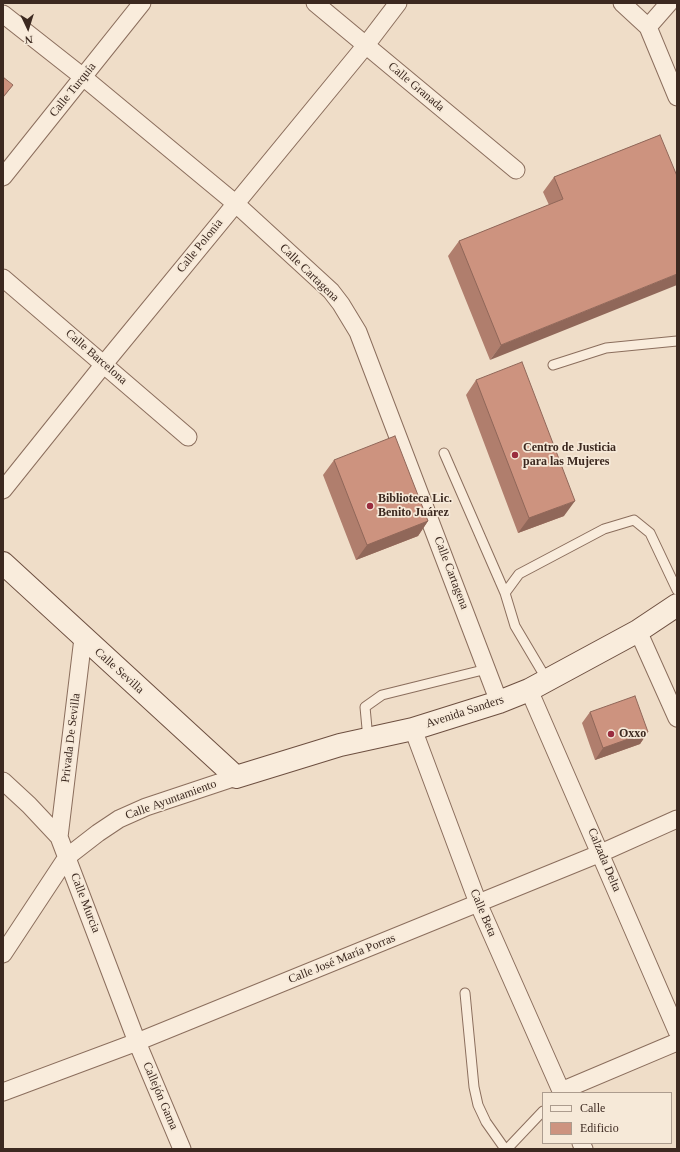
<!DOCTYPE html>
<html>
<head>
<meta charset="utf-8">
<style>
	body { margin:0 }
	#map { position:relative; width:680px; height:1152px; overflow:hidden; background:#efddc8; font-family:"Times New Roman",serif }
	canvas { display:block }
	.frame { position:absolute; inset:0; border:4px solid #3c2920; pointer-events:none }
	.legend { position:absolute; left:542px; top:1092px; width:130px; height:52px; box-sizing:border-box; background:#f6e9d8; border:1px solid #ac9c8e; margin:0; padding:5px 7px; list-style:none; font-size:12px; color:#3c2920 }
	.legend li { display:flex; align-items:center; gap:8px; height:20px }
	.legend b { width:20px; border:1px solid #ac9c8e }
	.north { position:absolute; left:8px; top:8px; width:40px; height:40px; -webkit-text-stroke:3px #f6e9d8; paint-order:stroke; rotate:176deg; font-size:11px; font-weight:700; line-height:16px; text-align:center; color:#3c2920 }
	.north::after { content:''; display:block; margin:auto; width:14px; height:18px; background:#3c2920; clip-path:polygon(50% 0,100% 100%,50% 72%,0 100%) }
</style>
</head>
<body>
<div id="map">
<canvas width="680" height="1152"></canvas>
<div class="frame"></div>
<ul class="legend">
<li><b style="height:5px;background:#f9ecdc"></b>Calle</li>
<li><b style="height:11px;background:#cd937f"></b>Edificio</li>
</ul>
<div class="north">N</div>
</div>
<script>
const g = document.querySelector('canvas').getContext('2d');
g.lineJoin = 'round';
function poly(rows) {
  const path = new Path2D();
  for (const r of rows) {
    path.moveTo(r[0], r[1]);
    for (let i = 2; i < r.length; i += 2) path.lineTo(r[i], r[i + 1]);
  }
  return path;
}
function trace(path, color, width, dash) {
  g.strokeStyle = color;
  g.lineWidth = width;
  g.lineCap = dash ? 'butt' : 'round';
  g.setLineDash(dash || []);
  g.stroke(path);
}
function fill(path, color) {
  g.fillStyle = color;
  g.fill(path, 'evenodd');
}
function drawText(font, color, halo, rows, align = 'center') {
  g.font = font + ' "Times New Roman",serif';
  g.lineWidth = 3.5;
  g.setLineDash([]);
  g.textBaseline = 'middle';
  g.strokeStyle = halo;
  g.fillStyle = color;
  for (const [text, x, y, turn = 0] of rows) {
    g.save();
    g.translate(x, y);
    g.rotate((+turn || 0) * Math.PI / 180);
    g.textAlign = isNaN(turn) ? turn : align;
    if (halo) g.strokeText(text, 0, 0);
    g.fillText(text, 0, 0);
    g.restore();
  }
}
const service = poly([
	[553,365,606,348,677,341],
	[444,453,505,593],
	[547,680,515,626,505,593,519,574,604,529,634,520,650,533,677,590],
	[368,739,365,707,382,695,487,669],
	[465,993,474,1087,478,1105,486,1122,505,1149],
	[507,1149,543,1111]
]);
const minor = poly([
	[315,3,516,170],
	[622,3,648,27,677,97],
	[3,14,83,77,235,203,331,291,341,304,358,332,499,702],
	[648,27,669,3],
	[3,177,142,3],
	[3,278,188,437],
	[3,490,104,364,366,45,398,3],
	[638,631,677,718],
	[529,690,677,1031],
	[413,729,478,903,562,1093],
	[3,781,29,805,59,837,137,1042,182,1149],
	[59,837,83,638],
	[3,954,67,857,98,833,119,819,146,807,236,777],
	[561,1091,677,1042],
	[3,1092,137,1042,601,853,677,819],
	[581,1143,584,1149]
]);
const secondary = poly([
	[3,563,236,777,340,745,413,729,499,702,529,690,638,631,677,605]
]);
const wall = poly([
	[660,135,490,360,448,256,459,241,549,205,543,192,554,177],
	[476,380,564,516,518,533,466,395],
	[334,460,428,521,418,536,356,560,323,475],
	[590,712,648,732,640,744,595,760,582,723]
]);
const shadedWall = poly([
	[13,85,3,98,3,97],
	[677,274,677,285,490,360,501,345],
	[575,501,564,516,518,533,529,518],
	[428,521,418,536,356,560,367,545],
	[648,732,640,744,595,760,603,748]
]);
const building = poly([
	[3,77,13,85,3,97,3,77],
	[660,135,677,176,677,274,501,345,459,241,563,199,554,177,660,135],
	[522,362,575,501,529,518,476,380,522,362],
	[395,436,428,521,367,545,334,460,395,436],
	[635,696,648,732,603,748,590,712,635,696]
]);
const markers = [
	[515,455,4,"#9a2d3f"],
	[370,506,4,"#9a2d3f"],
	[611,734,4,"#9a2d3f"]
];
const streetNames = [
	["Calle Granada",416,87,40],
	["Calle Turquía",73,90,-51],
	["Calle Polonia",200,246,-51],
	["Calle Cartagena",309,273,44],
	["Calle Barcelona",96,357,41],
	["Calle Cartagena",451,573,69],
	["Calle Sevilla",119,671,42],
	["Avenida Sanders",465,712,-18],
	["Privada De Sevilla",71,738,-83],
	["Calle Ayuntamiento",171,800,-20],
	["Calzada Delta",604,860,67],
	["Calle Murcia",85,903,69],
	["Calle Beta",483,913,67],
	["Calle José María Porras",342,959,-22],
	["Callejón Gama",160,1096,67]
];
const poiNames = [
	["Centro de Justicia",523,448],
	["para las Mujeres",523,462],
	["Biblioteca Lic.",378,499],
	["Benito Juárez",378,513],
	["Oxxo",619,734]
];
trace(service, '#8b6e5d', 11);
trace(minor, '#8b6e5d', 19);
trace(secondary, '#6d4f40', 24);
trace(service, '#f9ecdc', 9);
trace(minor, '#f9ecdc', 17);
trace(secondary, '#f9ecdc', 22);
fill(wall, '#b07e6d');
fill(shadedWall, '#906759');
fill(building, '#cd937f');
trace(building, '#906759', 1);
for (const [x, y, r, color] of markers) {
  const dot = new Path2D();
  dot.arc(x, y, r, 0, 2 * Math.PI);
  g.fillStyle = color;
  g.fill(dot);
  trace(dot, '#f6e9d8', 1.5);
}
drawText('12px', '#3c2920', '#f6e9d8', streetNames);
drawText('bold 12px', '#3c2920', '#f6e9d8', poiNames, 'left');
</script>
</body>
</html>
